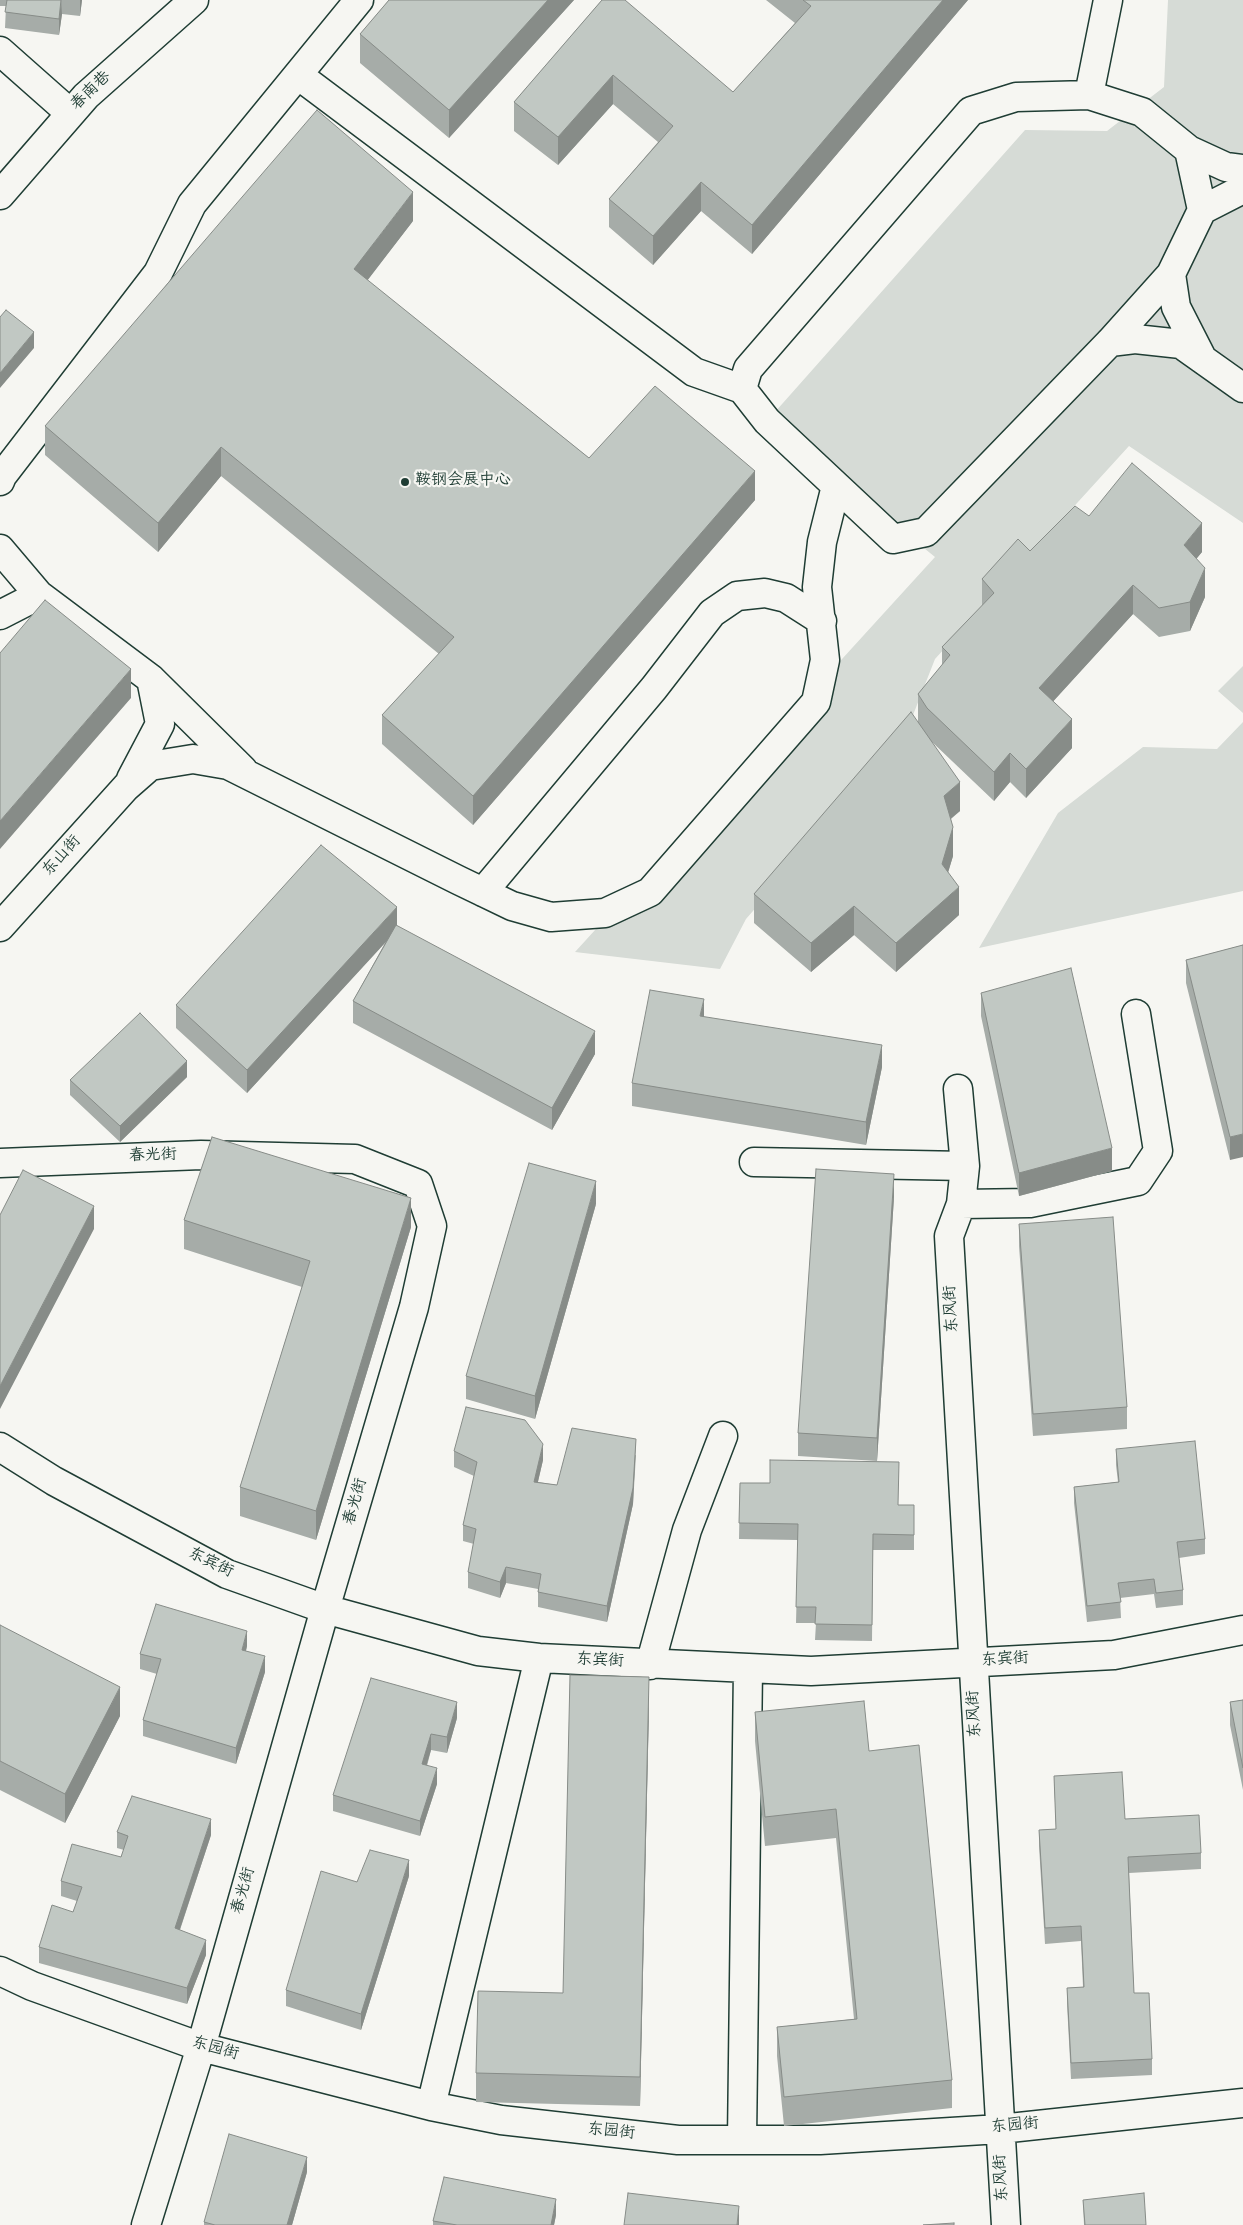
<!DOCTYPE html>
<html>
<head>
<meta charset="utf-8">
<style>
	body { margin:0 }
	canvas { display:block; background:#f6f6f2 }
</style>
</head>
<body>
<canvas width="1243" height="2225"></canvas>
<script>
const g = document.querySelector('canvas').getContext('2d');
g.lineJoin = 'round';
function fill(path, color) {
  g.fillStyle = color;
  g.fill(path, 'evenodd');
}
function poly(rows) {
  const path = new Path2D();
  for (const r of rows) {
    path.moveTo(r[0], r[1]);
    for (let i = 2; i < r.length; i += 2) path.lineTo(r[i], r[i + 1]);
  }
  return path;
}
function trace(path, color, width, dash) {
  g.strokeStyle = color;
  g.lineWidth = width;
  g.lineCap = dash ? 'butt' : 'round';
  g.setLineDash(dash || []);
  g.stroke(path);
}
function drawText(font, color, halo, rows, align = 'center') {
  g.font = font + ' Dekko,"LXGW WenKai TC",sans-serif';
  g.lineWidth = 4.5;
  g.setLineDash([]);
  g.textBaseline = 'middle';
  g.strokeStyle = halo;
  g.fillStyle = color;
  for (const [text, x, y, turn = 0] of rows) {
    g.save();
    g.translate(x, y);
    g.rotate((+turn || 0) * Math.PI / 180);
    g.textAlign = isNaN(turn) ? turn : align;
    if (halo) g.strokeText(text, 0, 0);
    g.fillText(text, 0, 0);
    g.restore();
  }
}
const green = poly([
	[1168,0,1243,0,1243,523,1129,446,935,659,904,738,746,919,720,969,575,952,935,557,767,421,1025,130,1107,131,1164,87],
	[1243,666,1243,713,1218,691],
	[1243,722,1243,891,979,948,1058,813,1143,747,1217,749]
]);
const minor = poly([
	[0,51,70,113],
	[298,75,694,372,742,389],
	[1089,95,1108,0],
	[1189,150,1226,167,1243,169],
	[0,195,86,96,194,0],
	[1202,210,1243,189],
	[1171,274,1110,342,926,532,893,539,767,421,742,389,748,369,971,111,1016,97,1089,95,1142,112,1189,150,1202,210,1171,274,1176,307,1201,356],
	[1110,342,1135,339,1181,344,1243,388],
	[0,481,2,476,158,273,192,204,359,0],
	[0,549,39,595,151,679,243,770],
	[0,615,39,595],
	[131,779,160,724,151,679],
	[483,892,654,688,712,613,737,596,765,593,786,598,822,621],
	[0,927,126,787,150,766,193,759,228,765,458,880,512,906,551,917,605,913,650,892,816,702,825,660,817,587,822,542,836,486],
	[958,1089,965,1166,961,1204,949,1236,1006,2225],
	[754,1162,965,1166],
	[0,1163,201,1155,355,1159,418,1184,432,1226,414,1307,325,1609,201,2047,146,2225],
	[961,1204,1030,1203,1138,1181,1158,1151,1136,1014],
	[0,1447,54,1481,227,1574,325,1609,478,1651,539,1658,811,1671,1114,1655,1243,1630],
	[650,1665,687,1530,723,1436],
	[0,1971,32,1986,201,2047,431,2106,501,2120,678,2140,820,2140,1000,2129,1243,2103],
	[431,2106,539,1658],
	[742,2140,748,1668]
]);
const wall = poly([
	[0,0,82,0,80,16,62,14,59,35,5,28,6,6,0,6],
	[389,0,574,0,449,138,360,63,360,34],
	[602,0,733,92,795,23,766,0,968,0,752,254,701,211,653,265,609,227,609,199,658,142,613,104,558,165,514,131,514,102],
	[413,221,367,280,589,458,755,500,473,825,382,744,382,715,439,654,221,476,158,552,45,455,45,426],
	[1089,516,1202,552,1196,559,1205,597,1190,631,1159,637,1133,614,1053,701,1072,748,1026,798,1010,782,994,801,931,741,960,811,951,819,953,856,948,872,959,915,896,972,854,935,811,972,754,923,754,894,918,722,918,694,942,665,942,647,982,606,982,579,1030,551],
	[397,926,595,1054,552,1130,353,1023,353,1001,386,941,247,1093,176,1028,176,1005],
	[1243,945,1230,1160,1186,983,1186,960],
	[981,993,1112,1171,1019,1196,981,1016],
	[704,1017,882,1067,866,1145,632,1106,632,1083],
	[187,1077,120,1142,70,1095,70,1080],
	[894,1197,877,1461,798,1456,798,1433],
	[596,1204,535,1419,466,1399,466,1376],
	[184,1220,411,1227,316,1540,240,1516,240,1487,302,1287,184,1249],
	[1019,1224,1127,1407,1127,1429,1033,1436,1019,1246],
	[1116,1449,1205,1539,1205,1554,1179,1558,1183,1590,1183,1605,1156,1608,1154,1594,1120,1598,1121,1618,1087,1622,1074,1503,1074,1487,1118,1482,1116,1465],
	[454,1451,543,1460,538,1482,557,1485,636,1455,633,1504,607,1622,538,1607,538,1589,506,1583,500,1598,468,1588,468,1572,474,1544,463,1541,463,1525,474,1476,454,1467],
	[740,1483,898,1505,914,1505,914,1550,873,1550,872,1641,815,1640,816,1623,796,1623,798,1540,739,1539],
	[0,1625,120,1716,65,1823,0,1790],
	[247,1646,246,1651,265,1672,236,1764,143,1736,143,1720,157,1674,140,1669,140,1654],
	[1243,1700,1243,1790,1230,1725,1230,1702],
	[649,1706,640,2106,476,2102,476,2073,563,1993],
	[755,1712,869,1751,952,2080,952,2108,784,2126,777,2056,777,2027,854,2019,836,1838,765,1846,755,1741],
	[457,1718,447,1753,431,1750,427,1766,437,1784,420,1836,333,1811,333,1795],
	[1054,1776,1125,1819,1201,1853,1201,1869,1129,1873,1134,1993,1152,2059,1152,2075,1071,2079,1067,2004,1067,1988,1083,1987,1081,1941,1045,1944,1039,1846,1039,1830,1056,1829],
	[117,1832,211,1835,180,1930,206,1955,187,2004,39,1963,39,1947,73,1912,77,1901,61,1896,61,1881,121,1857,124,1850,117,1848],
	[409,1876,361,2030,286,2006,286,1990],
	[307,2172,292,2225,204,2225,204,2222],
	[1083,2200,1146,2225,1084,2225],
	[556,2215,554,2225,433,2225,433,2221]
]);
const shadedWall = poly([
	[61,0,62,14,59,35,59,19],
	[80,0,82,0,80,16],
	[548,0,574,0,449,138,449,110],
	[943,0,968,0,752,254,752,225],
	[613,75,613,104,558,165,558,137],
	[701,182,701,211,653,265,653,236],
	[413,192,413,221,354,298,354,269],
	[34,332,34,348,0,388,0,373],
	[221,447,221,476,158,552,158,523],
	[755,471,755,500,473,825,473,796],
	[1202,523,1202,552,1184,574,1184,545],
	[1205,568,1205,597,1190,631,1190,602],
	[1133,585,1133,614,1039,717,1039,688],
	[131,669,131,698,0,849,0,821],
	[1072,719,1072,748,1026,798,1026,769],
	[1010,753,1010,782,994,801,994,772],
	[960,782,960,811,944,824,944,796],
	[953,827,953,856,942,893,942,864],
	[959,887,959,915,896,972,896,943],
	[854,906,854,935,811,972,811,943],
	[397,907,397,930,247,1093,247,1070],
	[704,999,704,1021,700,1016],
	[595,1031,595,1054,552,1130,552,1108],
	[882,1045,882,1067,866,1145,866,1122],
	[187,1061,187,1077,120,1142,120,1126],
	[1243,1134,1243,1157,1230,1160,1230,1137],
	[1112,1148,1112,1171,1019,1196,1019,1173],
	[894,1174,894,1197,877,1461,877,1438],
	[596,1181,596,1204,535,1419,535,1396],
	[411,1198,411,1227,316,1540,316,1511],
	[94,1206,94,1229,0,1409,0,1386],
	[636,1439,633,1504,607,1622,607,1606],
	[543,1444,543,1460,534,1498,534,1482],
	[506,1567,506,1583,500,1598,500,1582],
	[247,1631,247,1646,242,1666,242,1650],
	[265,1656,265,1672,236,1764,236,1748],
	[649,1677,649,1706,640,2106,640,2077],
	[120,1687,120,1716,65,1823,65,1794],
	[457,1702,457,1718,447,1753,447,1737],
	[431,1734,431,1750,422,1780,422,1764],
	[437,1768,437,1784,420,1836,420,1821],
	[211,1819,211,1835,175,1944,175,1928],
	[409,1860,409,1876,361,2030,361,2014],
	[206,1940,206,1955,187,2004,187,1988],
	[307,2157,307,2172,292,2225,287,2225],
	[556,2199,556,2215,554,2225,551,2225],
	[739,2206,739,2225,737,2225]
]);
const building = poly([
	[7,0,61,0,59,19,5,12,7,0],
	[389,0,548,0,449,110,360,34,389,0],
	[602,0,625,0,733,92,811,6,803,0,943,0,752,225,701,182,653,236,609,199,673,126,613,75,558,137,514,102,602,0],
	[317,110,413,192,354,269,589,458,655,386,755,471,473,796,382,715,454,637,221,447,158,523,45,426,317,110],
	[6,310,34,332,0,373,0,317,6,310],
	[1132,463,1202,523,1184,545,1205,568,1190,602,1159,608,1133,585,1039,688,1072,719,1026,769,1010,753,994,772,927,708,918,694,950,655,942,647,994,593,982,579,1018,539,1030,551,1075,506,1089,516,1132,463],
	[45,600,131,669,0,821,0,653,45,600],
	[911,712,960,782,944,796,953,827,942,864,959,887,896,943,854,906,811,943,754,894,911,712],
	[321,845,397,907,247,1070,176,1005,321,845],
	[396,925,595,1031,552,1108,353,1001,396,925],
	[1243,945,1243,1134,1230,1137,1186,960,1243,945],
	[1071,968,1112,1148,1019,1173,981,993,1071,968],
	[650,990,704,999,700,1016,882,1045,866,1122,632,1083,650,990],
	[140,1013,187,1061,120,1126,70,1080,140,1013],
	[212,1137,411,1198,316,1511,240,1487,310,1261,184,1220,212,1137],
	[529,1163,596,1181,535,1396,466,1376,529,1163],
	[816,1169,894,1174,877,1438,798,1433,816,1169],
	[23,1170,94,1206,0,1386,0,1215,23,1170],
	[1113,1217,1127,1407,1033,1414,1019,1224,1113,1217],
	[466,1407,525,1420,543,1444,534,1482,557,1485,572,1428,636,1439,633,1488,607,1606,538,1592,541,1574,506,1567,500,1582,468,1572,476,1529,463,1525,477,1462,454,1451,466,1407],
	[1195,1441,1205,1539,1177,1542,1183,1590,1156,1593,1154,1579,1118,1583,1121,1602,1087,1606,1074,1487,1119,1482,1116,1449,1195,1441],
	[770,1460,899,1462,898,1505,914,1505,914,1535,873,1534,872,1625,815,1624,816,1607,796,1607,798,1524,739,1523,740,1483,770,1483,770,1460],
	[156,1604,247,1631,242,1650,265,1656,236,1748,143,1720,161,1659,140,1654,156,1604],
	[0,1625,120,1687,65,1794,0,1761,0,1625],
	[570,1675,649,1677,640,2077,476,2073,478,1991,563,1993,570,1675],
	[371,1678,457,1702,447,1737,431,1734,422,1764,437,1768,420,1821,333,1795,371,1678],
	[1243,1700,1243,1768,1230,1702,1243,1700],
	[864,1701,869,1751,919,1745,952,2080,784,2097,777,2027,857,2019,836,1809,765,1817,755,1712,864,1701],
	[1122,1772,1125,1819,1199,1815,1201,1853,1128,1857,1134,1993,1149,1993,1152,2059,1071,2063,1067,1988,1084,1987,1081,1926,1045,1928,1039,1830,1056,1829,1054,1776,1122,1772],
	[132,1796,211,1819,175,1928,206,1940,187,1988,39,1947,52,1905,73,1912,82,1887,61,1881,72,1844,121,1857,128,1836,117,1832,132,1796],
	[370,1850,409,1860,361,2014,286,1990,321,1871,357,1882,370,1850],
	[229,2134,307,2157,287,2225,215,2225,204,2222,229,2134],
	[444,2177,556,2199,551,2225,457,2225,433,2221,444,2177],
	[628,2193,739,2206,737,2225,624,2225,628,2193],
	[1144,2193,1146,2225,1085,2225,1083,2200,1144,2193],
	[954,2223,954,2225,923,2225,954,2223]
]);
const markers = [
	[405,482,5,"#1f3d34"]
];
const streetNames = [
	["春南巷",92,92,-44],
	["东山街",63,857,-48],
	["春光街",153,1157,-2],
	["东风街",953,1309,-93],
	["春光街",357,1502,-74],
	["东宾街",210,1564,26],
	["东宾街",1005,1661,-3],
	["东宾街",600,1662,3],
	["东风街",976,1714,-93],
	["春光街",245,1891,-74],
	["东园街",215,2050,16],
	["东园街",1015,2127,-5],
	["东园街",611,2133,6],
	["东风街",1003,2178,-93]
];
const poiNames = [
	["鞍钢会展中心",415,482]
];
fill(green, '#d6dbd6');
trace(minor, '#1f3d34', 31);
trace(minor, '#f6f6f2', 28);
fill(wall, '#a6aca8');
fill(shadedWall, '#878c88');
fill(building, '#c1c8c3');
trace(building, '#878c88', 1);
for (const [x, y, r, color] of markers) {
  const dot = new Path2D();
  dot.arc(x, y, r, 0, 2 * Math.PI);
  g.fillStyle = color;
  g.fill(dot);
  trace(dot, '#f6f6f2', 2);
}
drawText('16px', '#1f3d34', '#f6f6f2', streetNames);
drawText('16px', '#1f3d34', '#f6f6f2', poiNames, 'left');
</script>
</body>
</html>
